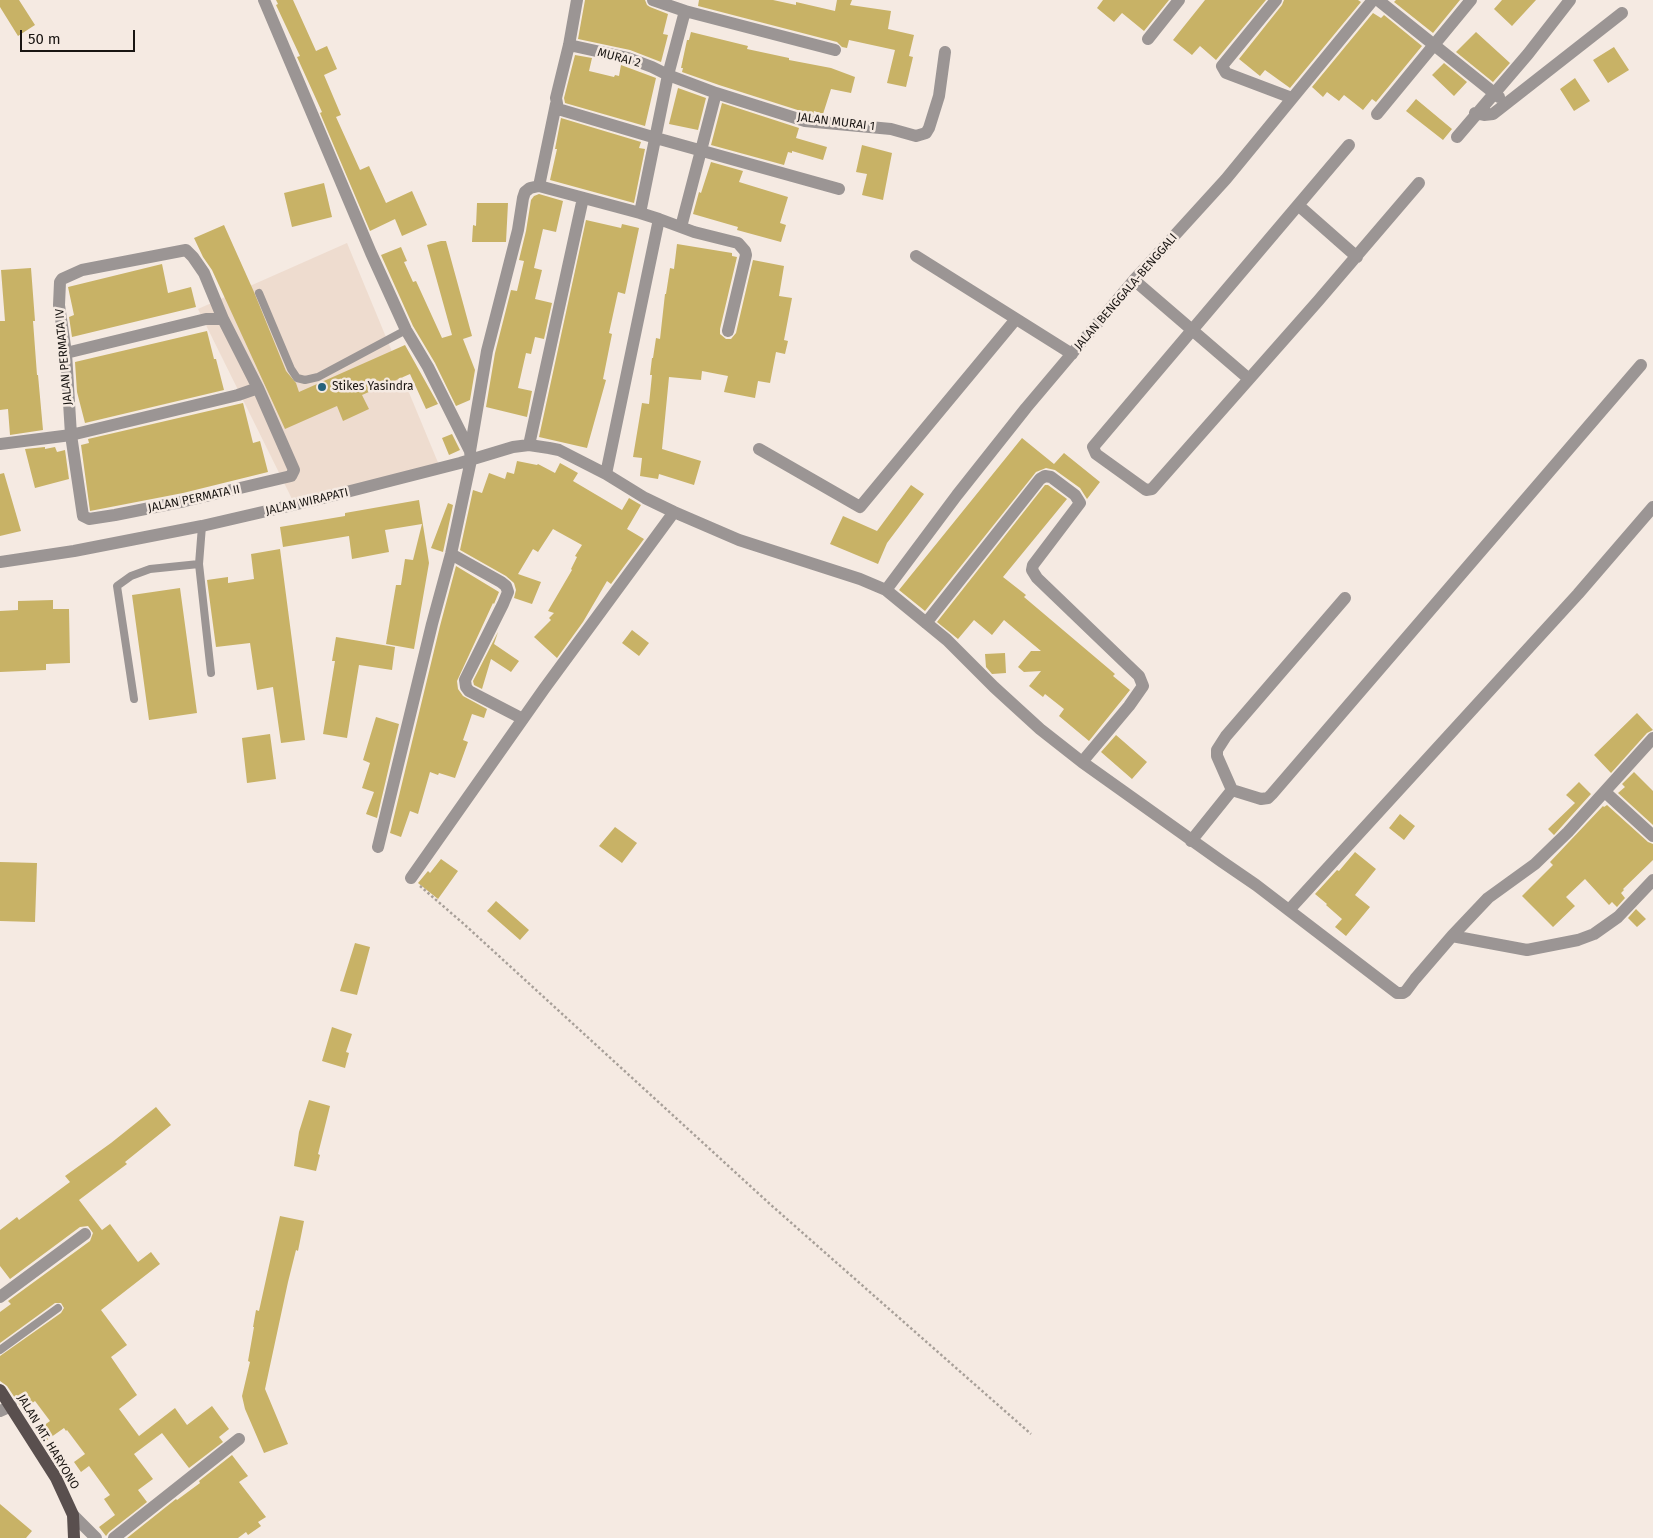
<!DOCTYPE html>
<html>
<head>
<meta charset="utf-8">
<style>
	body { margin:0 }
	#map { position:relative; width:1653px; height:1538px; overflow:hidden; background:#f5eae2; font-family:"Fira Sans",sans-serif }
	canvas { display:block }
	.scale { position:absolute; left:20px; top:30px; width:115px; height:22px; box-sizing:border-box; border:2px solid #191512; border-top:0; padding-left:6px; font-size:15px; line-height:18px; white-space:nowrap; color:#191512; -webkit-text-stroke:4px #f5eae2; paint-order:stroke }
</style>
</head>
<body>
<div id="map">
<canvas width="1653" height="1538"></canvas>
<div class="scale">50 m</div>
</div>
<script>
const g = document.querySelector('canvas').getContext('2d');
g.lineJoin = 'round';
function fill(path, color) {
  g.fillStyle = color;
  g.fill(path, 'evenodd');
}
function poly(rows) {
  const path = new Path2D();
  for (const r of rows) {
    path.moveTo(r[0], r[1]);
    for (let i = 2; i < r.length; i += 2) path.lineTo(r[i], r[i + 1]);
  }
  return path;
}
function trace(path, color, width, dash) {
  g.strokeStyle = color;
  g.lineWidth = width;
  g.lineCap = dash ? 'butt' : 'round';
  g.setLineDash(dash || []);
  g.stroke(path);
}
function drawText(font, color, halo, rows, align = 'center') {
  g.font = font + ' "Fira Sans",sans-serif';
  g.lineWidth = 5;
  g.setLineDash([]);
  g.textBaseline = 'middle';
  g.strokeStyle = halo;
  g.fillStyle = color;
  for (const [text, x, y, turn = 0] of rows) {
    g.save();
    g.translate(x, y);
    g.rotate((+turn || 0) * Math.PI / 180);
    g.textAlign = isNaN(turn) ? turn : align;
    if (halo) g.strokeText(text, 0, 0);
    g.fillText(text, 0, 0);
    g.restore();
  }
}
const built = poly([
	[347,243,439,465,293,501,198,309]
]);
const building = poly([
	[0,0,19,0,35,25,18,36,0,7],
	[276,0,293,0,316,51,327,46,337,69,324,75,341,115,336,117,360,170,369,166,386,203,412,191,427,225,402,236,395,219,370,231,320,113,322,112,297,57,300,56,276,5,278,4],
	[585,0,645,0,647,5,650,7,668,14,663,34,668,35,661,62,630,50,578,39],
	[699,0,773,0,796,5,796,2,835,11,837,0,852,0,850,5,891,11,888,29,914,35,909,56,913,57,906,87,887,83,895,50,849,40,847,48,842,47,837,42,698,6],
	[1103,0,1169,0,1144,31,1122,13,1114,22,1097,8],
	[1205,0,1266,0,1216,60,1200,46,1192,55,1173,40],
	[1284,0,1358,0,1361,2,1290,88,1265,70,1260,76,1239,59,1282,5],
	[1396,0,1460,0,1433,33,1394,2],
	[1502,0,1536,0,1512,26,1494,9],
	[1373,13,1381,18,1384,15,1422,46,1376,102,1372,99,1363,110,1344,95,1339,101,1327,92,1323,97,1312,87],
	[691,32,748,46,747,49,789,58,789,60,831,68,855,77,851,93,831,89,823,114,814,111,813,114,807,113,719,85,682,72,683,68,681,68,687,40,689,40],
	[1476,32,1510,63,1493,82,1456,52],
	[1614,47,1629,70,1608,83,1593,60],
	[575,55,592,58,589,71,614,77,615,75,619,76,621,65,656,78,645,126,565,103,564,98],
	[1444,63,1467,82,1454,96,1432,75],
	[1575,78,1590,101,1574,111,1560,89],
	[678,88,706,98,698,130,669,124],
	[1416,99,1452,129,1443,140,1406,111],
	[722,103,799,128,796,138,827,147,823,160,792,151,792,153,788,152,784,165,711,145],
	[561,118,641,142,639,148,645,149,634,203,550,180,557,149,555,149],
	[862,145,892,153,883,200,862,195,867,174,856,172],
	[711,162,743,171,739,182,788,197,780,223,786,225,781,242,737,230,738,227,693,214,699,192,701,193],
	[324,183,332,217,292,227,284,193],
	[539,194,563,201,556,232,543,229,534,268,542,270,535,299,552,303,544,339,535,337,531,354,526,353,518,388,532,391,527,417,486,407,495,353,511,290,517,291,524,261,519,260,526,231,531,200,534,196],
	[477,203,508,203,506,242,472,242,473,225,476,226],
	[586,220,621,228,622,224,639,228,625,294,618,292,609,333,612,334,603,379,606,380,587,448,539,437],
	[224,225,254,292,286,371,296,383,299,392,405,345,438,404,426,409,410,374,362,395,369,409,343,421,337,406,285,429,212,270,203,257,194,238],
	[441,241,446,241,472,336,463,339,475,370,470,400,456,406,435,363,413,326,381,255,401,247,407,261,404,262,413,282,416,281,442,338,452,335,427,245],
	[677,244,732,253,732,256,737,257,720,329,720,334,726,339,731,339,736,333,753,260,784,266,779,296,792,298,784,340,788,341,785,354,776,352,770,383,758,381,755,398,724,392,728,376,702,371,701,380,669,377,662,449,701,461,694,485,659,474,658,479,640,476,642,458,633,457,642,403,649,404,652,375,650,375,652,358,653,358,656,338,660,339,665,294,666,294,670,268,674,269],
	[162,264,168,293,191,287,196,307,72,337,69,317,74,315,68,287],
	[31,268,35,321,33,321,37,375,38,375,43,430,10,435,8,409,0,410,0,321,5,321,1,270],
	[207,331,214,359,216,359,224,390,85,423,77,392,75,362],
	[243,403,253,443,260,441,268,472,183,493,90,511,81,445,89,443,88,439],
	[452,434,460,450,449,455,442,438],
	[1022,438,1054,464,1064,453,1100,482,1087,499,1080,488,1055,470,1046,468,1036,472,925,611,899,590],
	[45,447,45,449,55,447,57,452,65,450,69,479,35,488,25,449],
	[517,461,537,465,538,464,555,473,560,463,578,473,573,481,622,510,629,498,641,505,627,529,644,539,611,584,607,581,583,622,557,658,534,637,551,620,549,618,554,613,548,611,572,570,571,569,577,557,575,556,582,545,553,529,538,552,533,549,518,574,541,582,532,604,514,598,516,590,514,583,506,576,460,550,473,490,482,493,489,473,505,479,507,472,514,474],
	[4,473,21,531,0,536,0,474],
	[911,485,924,494,887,543,878,564,830,544,843,516,877,531],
	[1045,485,1048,485,1067,499,1003,577,1026,595,1024,597,1115,674,1113,676,1130,690,1089,741,1059,716,1064,709,1045,694,1043,697,1029,686,1041,671,1024,672,1018,667,1031,651,1041,651,1004,620,992,635,974,620,958,639,937,622],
	[419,500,429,563,414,649,386,644,396,585,401,585,405,559,413,560,422,524,385,530,389,552,352,559,349,536,283,547,280,527,345,516,345,513],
	[448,503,453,505,443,552,431,548],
	[280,549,305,740,281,743,273,687,257,690,250,643,216,647,207,580,228,577,228,583,254,579,251,554],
	[456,566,499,592,494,604,493,603,457,681,458,689,463,696,487,709,484,718,472,714,463,740,468,742,455,778,439,773,438,775,430,772,418,814,410,811,401,837,390,833,440,626],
	[180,588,197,713,149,720,132,595],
	[53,600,53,609,69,609,70,663,46,664,46,670,0,672,0,611,18,610,18,601],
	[632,630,649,643,639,656,622,643],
	[498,632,494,644,519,661,511,672,491,659,482,689,474,685,473,681],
	[336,637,395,647,392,670,359,665,347,738,323,734,335,661,332,661],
	[1005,653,1006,673,992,674,986,667,985,654],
	[1637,713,1653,730,1647,733,1611,773,1594,755],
	[376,717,399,724,377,818,366,814,374,792,362,788,370,763,363,760],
	[270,734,276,779,247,783,242,738],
	[1116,735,1147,762,1132,779,1101,752],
	[1634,772,1653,791,1653,825,1618,793,1625,787,1622,784],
	[1579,782,1591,794,1554,835,1548,829,1575,803,1566,795],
	[1607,805,1648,842,1653,844,1653,860,1623,889,1624,890,1621,893,1625,898,1617,907,1612,902,1609,905,1585,879,1566,897,1575,906,1553,927,1522,896,1553,865,1550,862,1603,806,1604,807],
	[1400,814,1415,826,1404,840,1389,828],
	[615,827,637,843,622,863,599,846],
	[1355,852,1376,869,1355,895,1370,907,1346,936,1335,927,1342,919,1326,905,1327,904,1315,894,1337,870,1339,871],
	[441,859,458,871,438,899,418,883,428,871,430,873],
	[0,862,37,863,35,922,0,921],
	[496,901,529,930,520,940,487,911],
	[1636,909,1646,919,1637,927,1628,918],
	[355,943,370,947,357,995,340,991],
	[332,1027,352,1034,346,1052,349,1053,345,1068,322,1061],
	[309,1100,330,1106,318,1154,320,1155,316,1171,294,1166,299,1132],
	[156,1107,171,1125,125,1162,127,1164,79,1200,102,1230,110,1224,138,1262,151,1252,160,1264,101,1310,127,1345,111,1357,137,1395,119,1409,139,1436,175,1408,187,1425,212,1406,229,1429,219,1437,223,1442,189,1468,162,1433,134,1454,153,1479,138,1490,147,1502,109,1532,106,1536,99,1527,115,1515,104,1499,110,1495,89,1466,81,1472,74,1462,85,1454,67,1430,66,1431,64,1428,47,1440,39,1429,50,1421,35,1401,23,1410,7,1386,0,1381,0,1356,61,1313,64,1308,61,1303,55,1303,0,1343,0,1312,11,1304,8,1301,90,1241,93,1233,88,1226,80,1227,10,1279,0,1266,0,1230,17,1217,19,1220,70,1182,65,1176,111,1143],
	[280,1216,304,1221,298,1251,296,1250,288,1282,265,1389,288,1444,264,1453,245,1409,242,1396,250,1362,248,1361,254,1327,253,1327,256,1310,259,1311],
	[232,1455,248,1476,239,1482,266,1517,258,1522,261,1526,248,1535,246,1532,238,1538,127,1538,176,1499,177,1500,200,1483,199,1481],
	[0,1504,32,1531,26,1538,0,1538]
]);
const path = poly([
	[420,886,465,925,771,1205,1031,1434]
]);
const lane = poly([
	[259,293,291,369,297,378,305,380,318,377,406,330],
	[202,526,199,564,211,673],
	[134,699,117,586,131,576,150,569,199,564],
	[0,1350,58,1308]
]);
const street = poly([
	[264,0,371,253,406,330,428,367,470,451,471,460,451,554,432,624,378,847],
	[577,0,569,45,556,98,558,109,656,138,839,189],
	[1276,0,1222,66,1226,73,1292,98],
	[1378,0,1499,97],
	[685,11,835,50],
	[1148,39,1179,0],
	[569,45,628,58,652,67,668,75,716,93,805,121,891,129,916,136,926,133,929,128,939,96,945,52],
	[1475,113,1484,115,1493,114,1622,13],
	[1377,114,1471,0],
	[1457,137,1528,54,1570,0],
	[1349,145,1093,447,1096,454,1146,490,1152,489,1318,301,1419,183],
	[539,186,556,104],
	[1298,205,1357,257],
	[659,219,694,232,738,243,745,251,746,255,728,331],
	[681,227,716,93],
	[916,256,1072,354],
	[1134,280,1249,379],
	[223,319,204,273,193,257,186,250,82,270,62,279,60,282,59,305,66,353,71,435,83,516,89,519,115,515,185,501,291,476,294,470,258,388],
	[0,444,71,435,238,395,258,388,223,319,206,319,66,353],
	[529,445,583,198],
	[759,449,860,507,1016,319],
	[470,451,487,351,518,230,523,198,525,192,530,188,539,186,640,213,668,75,685,11,653,0],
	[606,474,659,219,640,213],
	[451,554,501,582,506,586,508,592,503,604,465,680,466,687,469,691,523,719],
	[0,562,74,551,202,526,323,498,460,463,513,447,529,445,549,448,559,450,606,474,645,498,674,512,739,540,860,579,886,590,947,640,994,687,1040,729,1082,762,1221,861,1256,885,1397,993,1403,993,1406,991,1415,979,1452,936,1527,950,1578,940,1594,934,1618,917,1653,880],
	[886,590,957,495,1026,408,1134,280,1226,179,1373,0],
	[926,623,1040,479,1045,476,1051,477,1075,495,1080,503,1033,565,1032,570,1037,578,1139,676,1143,686,1129,706,1082,762],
	[1232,790,1217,756,1217,750,1226,736,1345,598],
	[1605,792,1653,836],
	[1191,841,1232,790,1261,799,1268,798,1272,794,1641,365],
	[411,878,544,689,674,512],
	[1289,910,1578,594,1653,507],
	[1452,936,1488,898,1535,864,1568,832,1653,738],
	[0,1297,85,1234],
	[0,1411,11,1406],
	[73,1515,96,1538],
	[114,1538,239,1439]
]);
const primary = poly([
	[0,1390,56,1478,73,1515,74,1538]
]);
const markers = [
	[322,387,5,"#28627b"]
];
const streetNames = [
	["MURAI 2",619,58,15],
	["JALAN MURAI 1",836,122,7],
	["JALAN BENGGALA-BENGGALI",1126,292,-49],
	["JALAN PERMATA IV",64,357,-95],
	["JALAN PERMATA II",194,499,-12],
	["JALAN WIRAPATI",307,502,-13],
	["JALAN MT. HARYONO",48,1442,59]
];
const poiNames = [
	["Stikes Yasindra",332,387]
];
fill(built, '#eedccf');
fill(building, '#c8b266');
trace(path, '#a8a099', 2.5, [2.5, 2.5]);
trace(lane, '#9b9594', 8);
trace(street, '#9b9594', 12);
trace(primary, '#594f4e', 12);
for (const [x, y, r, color] of markers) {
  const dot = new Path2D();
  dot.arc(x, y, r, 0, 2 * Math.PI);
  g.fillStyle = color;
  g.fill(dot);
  trace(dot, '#f5eae2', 2);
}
drawText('12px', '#191512', '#f5eae2', streetNames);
drawText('12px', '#191512', '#f5eae2', poiNames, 'left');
</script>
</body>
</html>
